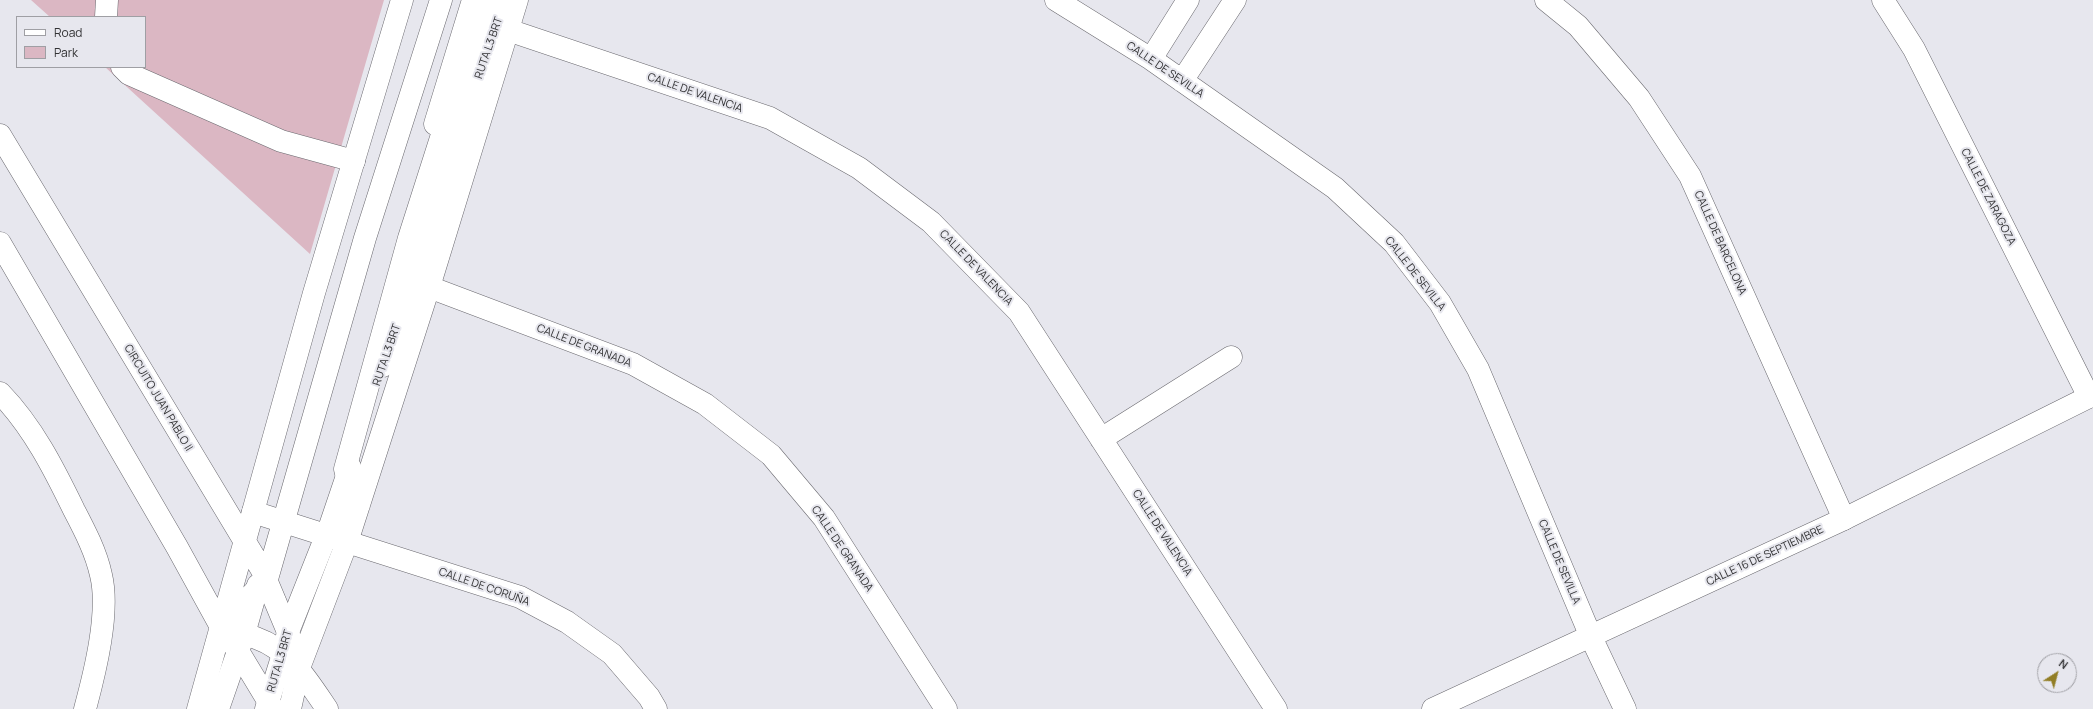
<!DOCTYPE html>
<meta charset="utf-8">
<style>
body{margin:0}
#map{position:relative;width:2093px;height:709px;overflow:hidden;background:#e7e7ee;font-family:Manrope,sans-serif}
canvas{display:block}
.legend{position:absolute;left:16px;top:16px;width:130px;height:52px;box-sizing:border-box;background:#e7e7ee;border:1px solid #9f9fa4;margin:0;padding:5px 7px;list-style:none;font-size:12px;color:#333335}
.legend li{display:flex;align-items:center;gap:8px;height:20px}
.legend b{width:20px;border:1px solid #9f9fa4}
.north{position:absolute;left:2037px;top:653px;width:40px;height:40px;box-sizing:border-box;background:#e7e7ee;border:1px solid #9f9fa4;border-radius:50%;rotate:36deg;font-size:11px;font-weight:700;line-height:16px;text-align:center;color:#333335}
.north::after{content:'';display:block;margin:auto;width:14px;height:18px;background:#927e25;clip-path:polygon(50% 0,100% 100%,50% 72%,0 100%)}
</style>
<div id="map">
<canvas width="2093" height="709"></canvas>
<ul class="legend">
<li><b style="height:5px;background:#fff"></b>Road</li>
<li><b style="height:11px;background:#dbb7c3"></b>Park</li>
</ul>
<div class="north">N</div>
</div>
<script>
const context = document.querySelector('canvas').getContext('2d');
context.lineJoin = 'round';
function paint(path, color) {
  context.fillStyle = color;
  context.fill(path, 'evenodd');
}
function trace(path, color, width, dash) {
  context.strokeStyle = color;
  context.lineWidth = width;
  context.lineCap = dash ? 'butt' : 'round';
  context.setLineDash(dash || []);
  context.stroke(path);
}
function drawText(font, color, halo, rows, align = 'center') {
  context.font = font + ' Manrope,sans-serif';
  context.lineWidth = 4;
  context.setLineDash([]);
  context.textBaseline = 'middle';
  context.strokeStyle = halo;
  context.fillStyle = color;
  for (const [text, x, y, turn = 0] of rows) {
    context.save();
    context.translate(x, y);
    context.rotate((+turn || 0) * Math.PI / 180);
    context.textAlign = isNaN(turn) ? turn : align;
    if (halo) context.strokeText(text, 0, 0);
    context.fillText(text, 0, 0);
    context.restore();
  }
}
paint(new Path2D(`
 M31,0H384L310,254L105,67H145V17H50Z`), '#dbb7c3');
const minor = new Path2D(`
 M1056,0L1151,59L1335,188L1394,243L1440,303L1478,369L1591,637L1625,709
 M1546,0L1578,26L1639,98L1690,176L1844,519
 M1883,0L1914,49L2089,397
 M106,17L107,0
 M508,30L770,118L859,168L931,222L1019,312L1276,709
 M1151,59L1188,0
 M122,67L129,74L281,141L354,161
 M1182,81L1235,0
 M435,124L473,0
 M429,287L633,364L705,404L771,455L824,518L946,709
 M383,366L505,0
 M0,393C33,427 54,469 74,510C85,531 96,552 101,575C110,612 95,672 85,709
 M1101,439L1231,357
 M253,512L520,597L567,622L612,654L649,697L656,709
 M218,709L244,634L258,585
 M266,709L283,654L288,632L330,526L350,467`);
const major = new Path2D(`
 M0,135L262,570L288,632L299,668
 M0,243L177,547L221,627L238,651L273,709
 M359,505L350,490L345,469L409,238L485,0
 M223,624L267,579L365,238L441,0
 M221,627C232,631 245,634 256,638C290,650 308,681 327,709
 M198,709L314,293L402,0
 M290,709L299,668L347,542L429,287L517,0
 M1433,709L1844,519L2093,395`);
trace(minor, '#6a696f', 23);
trace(major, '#6a696f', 23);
trace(minor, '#fff', 22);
trace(major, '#fff', 22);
drawText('11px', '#333335', '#e7e7ee', [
 ["RUTA L3 BRT",489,48,-71],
 ["CALLE DE SEVILLA",1165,70,34],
 ["CALLE DE VALENCIA",695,93,19],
 ["CALLE DE ZARAGOZA",1988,197,63],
 ["CALLE DE BARCELONA",1720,243,66],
 ["CALLE DE VALENCIA",976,268,46],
 ["CALLE DE SEVILLA",1415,274,52],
 ["CALLE DE GRANADA",584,346,21],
 ["RUTA L3 BRT",387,355,-71],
 ["CIRCUITO JUAN PABLO II",158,398,59],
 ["CALLE DE VALENCIA",1162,533,57],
 ["CALLE DE GRANADA",842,549,56],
 ["CALLE 16 DE SEPTIEMBRE",1765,556,-25],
 ["CALLE DE SEVILLA",1559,562,67],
 ["CALLE DE CORUÑA",484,587,19],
 ["RUTA L3 BRT",280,661,-74]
]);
</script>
